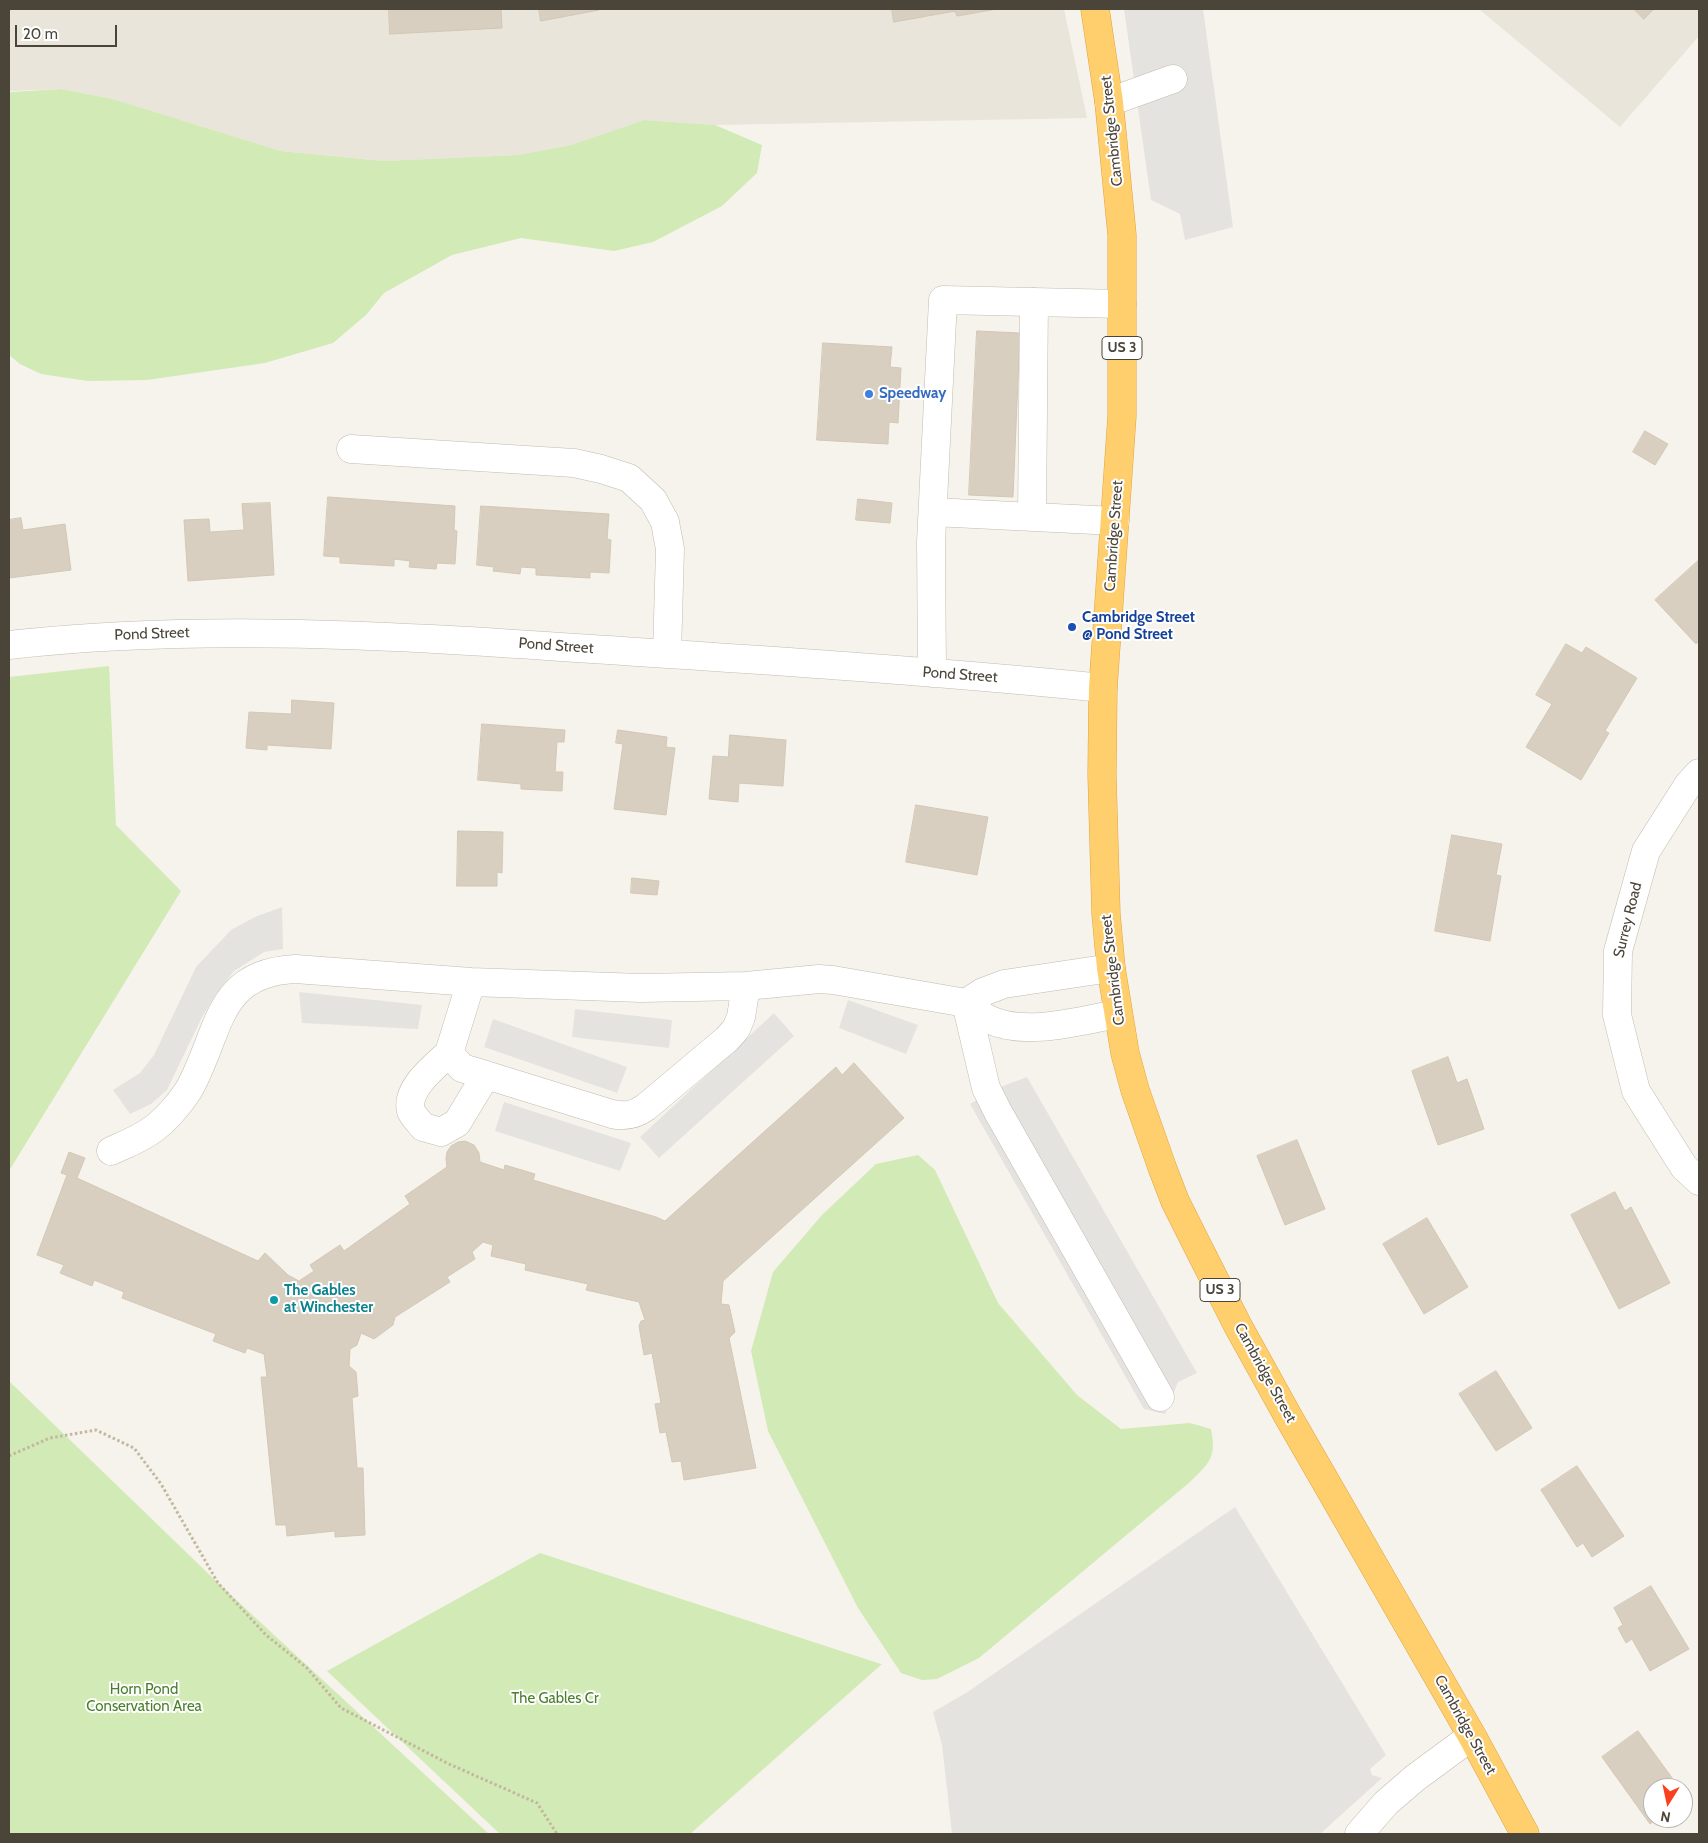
<!DOCTYPE html>
<style>
body{margin:0}
#map{position:relative;width:1708px;height:1843px;overflow:hidden;background:#f6f3ec;font-family:Cabin,sans-serif}
canvas{display:block}
.frame{position:absolute;inset:0;border:10px solid #4b4439;pointer-events:none}
.north{position:absolute;left:1643px;top:1778px;width:50px;height:50px;box-sizing:border-box;background:#fff;border:1px solid #b7b4b0;border-radius:50%;rotate:190deg;font-size:14px;font-weight:700;line-height:20px;text-align:center;color:#4b4439}
.north::after{content:'';display:block;margin:auto;width:18px;height:22px;background:#fc3f1d;clip-path:polygon(50% 0,100% 100%,50% 72%,0 100%)}
.scale{position:absolute;left:15px;top:25px;width:102px;height:22px;box-sizing:border-box;border:2px solid #4b4439;border-top:0;padding-left:6px;font-size:15px;line-height:18px;white-space:nowrap;color:#4b4439;-webkit-text-stroke:4px #fff;paint-order:stroke}
</style>
<div id="map">
<canvas width="1708" height="1843"></canvas>
<div class="frame"></div>
<div class="north">N</div>
<div class="scale">20 m</div>
</div>
<script>
const context = document.querySelector('canvas').getContext('2d');
context.lineJoin = 'round';
function paint(path, color) {
  context.fillStyle = color;
  context.fill(path, 'evenodd');
}
function trace(path, color, width, dash) {
  context.strokeStyle = color;
  context.lineWidth = width;
  context.lineCap = dash ? 'butt' : 'round';
  context.setLineDash(dash || []);
  context.stroke(path);
}
function drawText(font, color, halo, rows, align = 'center') {
  context.font = font + ' Cabin,sans-serif';
  context.lineWidth = 4;
  context.setLineDash([]);
  context.textBaseline = 'middle';
  context.strokeStyle = halo;
  context.fillStyle = color;
  for (const [text, x, y, turn = 0] of rows) {
    context.save();
    context.translate(x, y);
    context.rotate((+turn || 0) * Math.PI / 180);
    context.textAlign = isNaN(turn) ? turn : align;
    if (halo) context.strokeText(text, 0, 0);
    context.fillText(text, 0, 0);
    context.restore();
  }
}
paint(new Path2D(`
 M9,9H1064L1087,118L715,125L644,120L571,145L518,155L383,161L281,151L113,99L61,89L9,91Z
 M1479,9H1699V36L1620,127Z`), '#eae5da');
paint(new Path2D(`
 M61,89L113,99L281,151L383,161L518,155L571,145L644,120L715,125L762,145L757,173L722,206L653,242L614,251L521,238L452,255L384,293L366,315L333,343L265,363L147,380L88,381L41,374L20,364L9,355V93L12,92Z
 M109,666L116,825L181,891L9,1171V677Z
 M918,1155L935,1170L998,1303L1077,1395L1121,1429L1190,1423L1211,1429C1217,1458 1209,1463 1190,1482L979,1658L937,1679L922,1680L901,1673L858,1608L768,1431L751,1351L773,1272L822,1215L876,1164Z
 M9,1381L218,1583L489,1834H9Z
 M540,1553L881,1664H882L690,1834H500L327,1671Z`), '#d2eab5');
paint(new Path2D(`
 M1124,9H1203L1233,227L1185,240L1180,214L1151,200Z
 M282,907L283,949L264,952L234,971L217,993L202,1017L167,1090L151,1104L130,1114L113,1090L140,1073L154,1055L196,967L231,930L255,917Z
 M299,992L422,1005L418,1029L302,1023Z
 M848,1000L918,1025L906,1054L839,1028Z
 M575,1009L672,1020L669,1048L572,1037Z
 M774,1013L794,1036L659,1158L640,1137Z
 M493,1019L627,1067L617,1093L484,1047Z
 M1027,1077L1197,1373L1178,1382L1165,1414L1144,1409L970,1104L1003,1086Z
 M504,1102L631,1143L620,1171L495,1131Z
 M1235,1507L1386,1755L1370,1769L1372,1775L1382,1778L1320,1834H952L942,1745L933,1712L966,1693Z`), '#e5e3e0');
const building = new Path2D(`
 M389,9H501L502,28L390,34Z
 M539,9H599V10L541,21Z
 M892,9H997L957,16L955,11L894,22Z
 M1634,9H1654L1644,19Z
 M977,331L1020,333L1013,497L969,495Z
 M823,343L892,347L890,367L901,368L898,423L889,422L888,444L817,440Z
 M1645,431L1668,444L1655,465L1633,452Z
 M328,497L455,506L454,530L457,531L455,564L437,563L436,569L409,567L410,561L394,559V566L340,563V557L324,556Z
 M858,499L892,503L890,523L856,520Z
 M270,503L274,575L188,581L184,520L209,519L210,532L244,530L242,504Z
 M481,506L609,514L607,539L611,540L609,573L590,572V578L536,575V568L521,567L520,574L493,571L494,567L477,565Z
 M21,518L23,530L65,524L71,570L9,578V520Z
 M1699,560V641L1696,644L1655,600Z
 M1566,644L1582,653L1586,647L1637,678L1605,731L1609,733L1581,780L1526,747L1552,704L1536,695Z
 M292,700L334,703L331,749L267,745V750L246,748L249,712L291,714Z
 M482,724L565,730L564,742H557L555,772H563L562,791L521,789V784L478,780Z
 M618,730L667,737L666,747L675,748L666,815L614,809L623,744L616,743Z
 M730,735L786,740L783,786L739,783L738,802L709,799L713,756L728,757Z
 M916,805L988,817L977,875L906,862Z
 M458,831L503,832L502,873L497,872V886H457Z
 M1452,835L1502,844L1496,875L1501,876L1490,941L1435,931Z
 M632,878L659,881L657,895L631,893Z
 M1448,1057L1457,1083L1467,1079L1484,1129L1438,1145L1412,1071Z
 M854,1063L904,1118L723,1281L721,1304L729,1305L735,1332L729,1338L756,1468L684,1480L681,1461L672,1462L666,1432L660,1433L655,1404L661,1403L652,1353L644,1355L639,1326L641,1321L645,1320L639,1302L586,1290L588,1284L525,1270L526,1264L491,1256L493,1245L483,1242L472,1252L475,1259L447,1277L450,1282L395,1317L393,1325L374,1339L361,1333L357,1345L350,1349L349,1366L356,1372L358,1396L352,1398L357,1468H363L365,1535L335,1537V1531L287,1536L286,1525H276L261,1377H267L264,1354L247,1348L245,1353L213,1341L216,1334L122,1298L124,1292L94,1280L92,1286L60,1273L64,1265L37,1255L67,1175L61,1173L69,1152L85,1158L77,1178L258,1261L265,1253L288,1275L299,1281L314,1271L310,1265L340,1245L344,1251L410,1204L405,1196L447,1167L446,1159L447,1152L451,1146L458,1142L465,1141L474,1145L479,1153L480,1162L504,1170L505,1165L535,1174L533,1180L656,1217L665,1221L836,1067L842,1075Z
 M1297,1140L1325,1209L1285,1225L1257,1156Z
 M1615,1192L1625,1211L1631,1207L1670,1283L1619,1309L1571,1215Z
 M1427,1218L1468,1287L1424,1314L1383,1244Z
 M1496,1371L1532,1428L1496,1451L1459,1394Z
 M1577,1466L1624,1536L1592,1557L1583,1543L1577,1547L1541,1490Z
 M1651,1586L1689,1649L1650,1671L1632,1639L1626,1643L1618,1628L1623,1625L1614,1608Z
 M1638,1731L1675,1782L1671,1785L1673,1788H1653V1818H1658L1650,1824L1602,1757Z`);
paint(building, '#d8cfc1');
trace(building, '#d3c7b4', 1);
const minor = new Path2D(`
 M1109,102L1173,79
 M351,449L574,463L601,469L629,478L653,500L665,522L670,549L667,654
 M933,512L1115,521
 M1032,517L1034,302
 M9,645C203,623 398,636 592,649C763,660 933,671 1103,688
 M932,673L931,542L943,300L1122,304
 M1699,773L1688,785L1646,851L1618,951L1617,1015L1636,1091L1684,1167L1699,1181
 M1111,968L1004,984L983,992L966,1003C973,1008 980,1015 988,1019C1024,1037 1079,1021 1117,1014
 M449,1053C435,1066 405,1089 411,1111C413,1116 420,1123 423,1127L441,1132L457,1123L486,1075L462,1068L449,1053L471,982
 M486,1075L612,1114C625,1117 635,1115 646,1107L727,1039L736,1029L741,1017L746,986
 M111,1151C124,1145 137,1140 149,1132C163,1123 179,1105 188,1091C221,1034 214,973 295,969L471,982L641,988L746,986L819,979L833,980L966,1003L986,1088L998,1112L1160,1397
 M1359,1834L1386,1803L1415,1778L1472,1736`);
const highway = new Path2D(`
 M1095,9L1109,102L1122,235V416L1103,688L1102,775L1106,914L1111,968L1125,1053L1135,1090L1162,1167L1175,1201L1192,1235L1238,1326L1289,1418L1472,1736L1525,1834`);
trace(minor, '#c2bbae', 29);
trace(highway, '#e0a43c', 29);
trace(new Path2D(`
 M9,1456L50,1438L96,1430L134,1448L161,1484L218,1583L266,1635L307,1668L341,1708L449,1764L537,1803L557,1834`), '#c4b79f', 3, [2.5, 2.5]);
trace(minor, '#fff', 28);
trace(highway, '#ffcf6e', 28);
for (const [x, y, r, color] of [
 [869,394,5,"#3f7fe0"],
 [1072,627,5,"#1a4fb4"],
 [274,1300,5,"#0f9aa8"]
]) {
  const dot = new Path2D();
  dot.arc(x, y, r, 0, 2 * Math.PI);
  context.fillStyle = color;
  context.fill(dot);
  trace(dot, '#fff', 2);
}
for (const [x, y, w] of [
 [1122,348,40],
 [1220,1290,40]
]) {
  const box = new Path2D();
  box.roundRect(x - w / 2, y - 11.5, w, 23, 4);
  context.fillStyle = '#fff';
  context.fill(box);
  trace(box, '#4b4439', 1);
}
drawText('bold 14px', '#4b4439', null, [
 ["US 3",1122,348],
 ["US 3",1220,1290]
]);
drawText('15px', '#4b4439', '#fff', [
 ["Cambridge Street",1112,131,-96],
 ["Cambridge Street",1114,536,-86],
 ["Pond Street",152,634,-2],
 ["Pond Street",556,646,4],
 ["Pond Street",960,675,4],
 ["Surrey Road",1628,920,-76],
 ["Cambridge Street",1113,970,-97],
 ["Cambridge Street",1265,1373,61],
 ["Cambridge Street",1465,1725,61]
]);
drawText('bold 15px', '#366cbe', '#fff', [
 ["Speedway",879,394]
], 'left');
drawText('bold 15px', '#164399', '#fff', [
 ["Cambridge Street",1082,618],
 ["@ Pond Street",1082,635]
], 'left');
drawText('bold 15px', '#0d838f', '#fff', [
 ["The Gables",284,1291],
 ["at Winchester",284,1308]
], 'left');
drawText('15px', '#4a7f2a', '#fff', [
 ["Horn Pond",144,1690],
 ["Conservation Area",144,1707],
 ["The Gables Cr",555,1699]
]);
</script>
